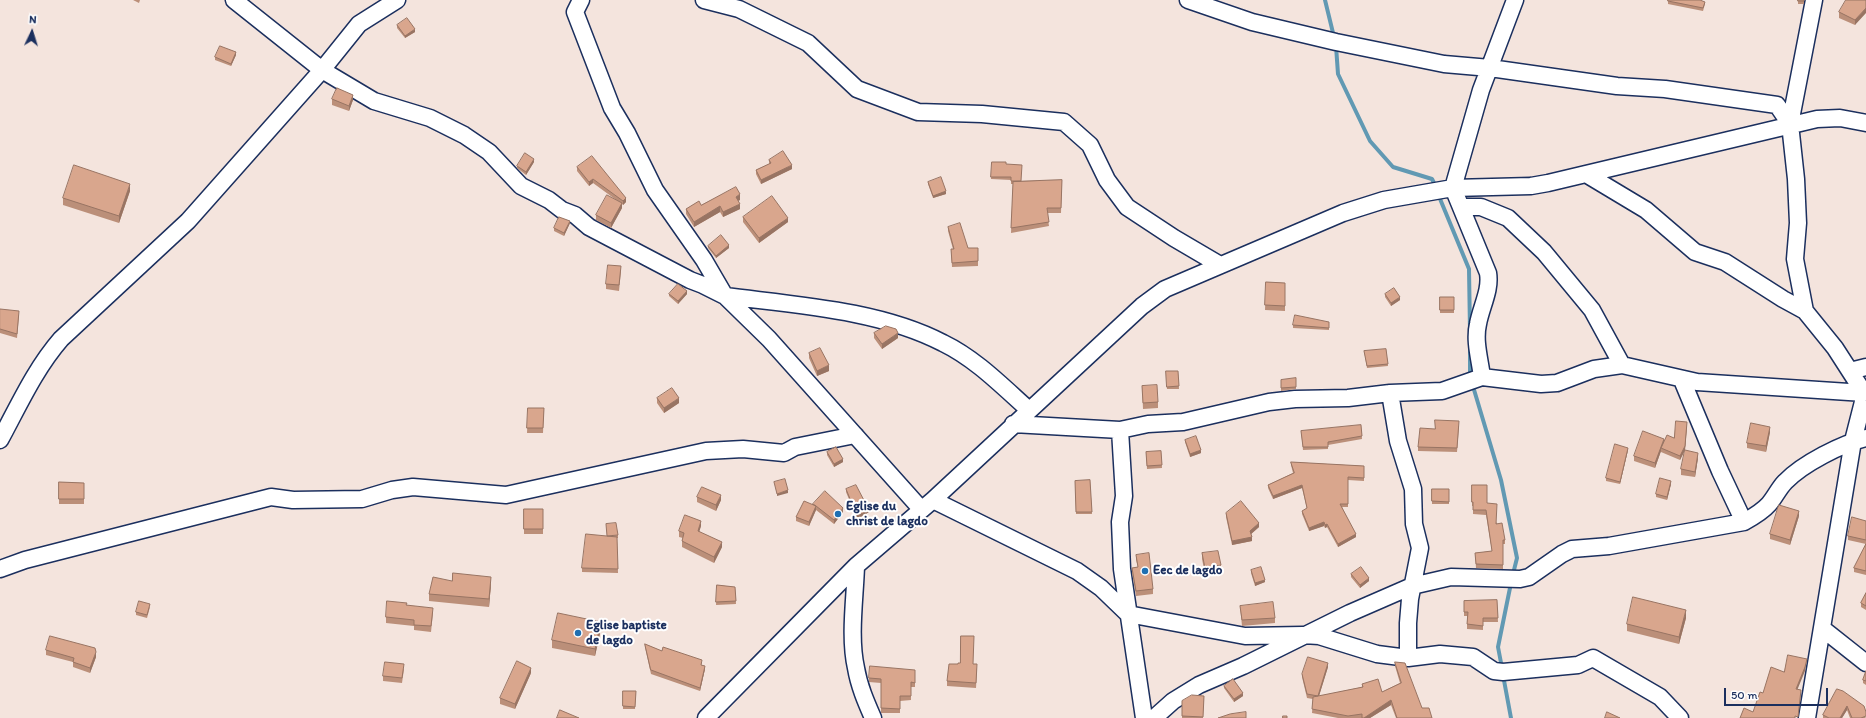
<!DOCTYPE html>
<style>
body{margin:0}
#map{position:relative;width:1866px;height:718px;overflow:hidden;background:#f4e4dd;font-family:Itim,sans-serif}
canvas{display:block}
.north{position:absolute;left:12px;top:12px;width:40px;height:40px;-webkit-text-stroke:3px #fff;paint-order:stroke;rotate:4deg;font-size:11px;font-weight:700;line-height:16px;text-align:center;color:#1b2f5e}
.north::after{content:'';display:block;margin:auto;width:14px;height:18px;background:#1b2f5e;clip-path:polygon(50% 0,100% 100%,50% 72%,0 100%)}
.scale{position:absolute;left:1724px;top:688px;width:104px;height:18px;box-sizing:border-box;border:2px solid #1b2f5e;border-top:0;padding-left:5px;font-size:12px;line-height:14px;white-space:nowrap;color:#1b2f5e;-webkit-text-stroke:3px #fff;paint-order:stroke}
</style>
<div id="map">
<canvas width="1866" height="718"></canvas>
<div class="north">N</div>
<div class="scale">50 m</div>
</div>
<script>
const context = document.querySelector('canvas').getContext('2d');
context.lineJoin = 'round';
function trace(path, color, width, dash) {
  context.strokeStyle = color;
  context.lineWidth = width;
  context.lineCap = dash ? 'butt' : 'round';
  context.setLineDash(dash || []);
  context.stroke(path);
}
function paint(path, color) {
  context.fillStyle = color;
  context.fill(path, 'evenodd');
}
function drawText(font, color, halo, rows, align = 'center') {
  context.font = font + ' Itim,sans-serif';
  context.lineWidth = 4;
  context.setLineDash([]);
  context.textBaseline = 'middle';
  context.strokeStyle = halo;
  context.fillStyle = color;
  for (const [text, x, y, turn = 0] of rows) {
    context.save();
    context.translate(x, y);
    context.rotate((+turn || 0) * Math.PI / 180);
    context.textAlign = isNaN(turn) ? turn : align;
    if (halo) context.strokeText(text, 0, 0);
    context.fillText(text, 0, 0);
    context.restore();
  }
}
trace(new Path2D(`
 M1325,0L1334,37
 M1336,46L1338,74L1370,141L1393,167L1432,179L1436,187
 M1438,194L1469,269L1470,331
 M1470,348V377
 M1472,383L1501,480L1517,558L1513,574
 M1502,668L1498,647L1511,583
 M1503,675L1511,718`), '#6199b3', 4);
const street = new Path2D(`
 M234,0L322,70L374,101L430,118L464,135L489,152L521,186L549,200L562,210L575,215L589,227L690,280L703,285L725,296L769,339L921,509
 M581,0L575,12L612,108L627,133L655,190L704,260L725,296
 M704,0L739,9L808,43L857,89L918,112L982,114L1064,122L1090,145L1107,180L1127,207L1174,238L1220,265
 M1188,0L1252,22L1336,42L1444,64L1490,68L1617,86L1665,89L1777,105L1790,124
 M1461,207H1481L1508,218L1544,252L1592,310L1622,365
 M725,296C795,305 880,310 943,343C976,359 1002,386 1029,410
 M1805,311L1795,259L1798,223L1796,179L1790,124L1814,0
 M1850,371L1866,367
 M1482,377C1480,360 1474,341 1478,324C1481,307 1491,290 1488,273L1453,188L1481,90L1515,0
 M1682,380L1720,471L1744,522
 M1390,393L1398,441L1413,489L1414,524L1420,548L1410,599L1408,623V658
 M1013,424L1120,430L1148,424L1183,422L1269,402L1295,399L1348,398L1390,393L1442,391L1482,377L1541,384L1557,383L1594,369L1622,365L1697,382L1864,393L1835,348L1805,311L1783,299L1725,262L1695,252L1646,210L1586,174
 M1120,430L1124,496L1120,522L1122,569L1144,718
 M0,440C19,405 35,369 61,339L188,221L322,70L359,24L397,0
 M933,500L1077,571L1101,588L1128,614L1245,636L1303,635L1319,636L1377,654L1408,658L1440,654L1473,657L1494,671L1503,672L1578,665L1593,658L1660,697L1680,718
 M856,566C855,598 849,637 856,668C859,686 866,702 873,718
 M0,569L25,560L271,497L293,500L362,499L392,490L413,487L506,495L706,451L743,449L784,453L795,447L855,435
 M1823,629L1866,663
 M706,718L856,566L933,500L1142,306L1165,289L1343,213L1384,200L1453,188L1531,186L1548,183L1817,119L1840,118L1866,123
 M1154,718L1173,701L1199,685L1243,666L1350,613L1412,586L1451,577L1520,579L1529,577L1562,554L1572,549L1609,546L1744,522C1753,517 1762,512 1769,504C1775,497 1779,488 1785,482C1802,464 1843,443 1866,438
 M1807,718L1853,441L1866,390`);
trace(street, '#1b2f5e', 19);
trace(street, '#fff', 16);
paint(new Path2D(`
 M133,0H140L139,3Z
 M1798,0H1804V4H1798Z
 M1866,0L1855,25L1839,18V12Z
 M1668,1L1705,4L1703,11L1668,4Z
 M397,25L415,32L405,38L397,28Z
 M236,55L231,66L215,60V57Z
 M332,99L353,100L349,111L332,105Z
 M769,160L792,169L761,184L756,174V170L769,164Z
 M534,162L526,175L517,168V166Z
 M992,162L1006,164L1021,181L1062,180L1061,213H1047L1049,226L1011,233L1013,184H1011V180L991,179Z
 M577,167L626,202L623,205L622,204V208L611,228L596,220V215L619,202L593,183L589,186L577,171Z
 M928,182L946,194L933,198L928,184Z
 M130,191L119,223L63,205V198Z
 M740,200L738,201L740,209L723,217L720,212L694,227L686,214V209L701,205Z
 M743,217L788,222L759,243L743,222Z
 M570,223L564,236L554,231V228Z
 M948,227L968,248H978V266L952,267L951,249H953L948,231Z
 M708,246L729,248L716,258L708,248Z
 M621,271L619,291L606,289V284Z
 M1266,282L1285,283V311L1265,310Z
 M669,294H687L678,304L669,296Z
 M1385,294L1400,300L1391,306L1385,297Z
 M1440,297H1454V313H1440Z
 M0,309L19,315L17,338L0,333Z
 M1293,325H1329V330L1293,328Z
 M874,333L898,338L882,349L874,338Z
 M1386,349L1388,366L1367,368L1364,351Z
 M809,353L829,371L817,376L809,358Z
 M1166,371H1178L1179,389H1167Z
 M1296,378V389L1281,391V380Z
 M1142,386L1158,402V408L1143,409Z
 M657,398L679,403L664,413L657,403Z
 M528,408H544L543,433H527Z
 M1361,425L1362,439L1328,445V449L1303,450L1301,431Z
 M1459,426L1457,452L1418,451V447L1435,429Z
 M1687,427L1685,450L1680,460L1661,452V451L1655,468L1634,461V456L1664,442L1674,438Z
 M1770,432L1766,452L1747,448V443Z
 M1185,440L1201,453L1190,457L1185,442Z
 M1628,450L1620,484L1606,481V478Z
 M1161,451L1162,468L1147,469L1146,452Z
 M827,452L843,462L834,467L827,455Z
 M1698,458L1695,477L1681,475V469Z
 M1291,462L1364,466V481L1348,480V507H1342L1356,537L1338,547L1327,527L1325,528L1324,526L1309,531L1302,514V511L1307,509L1302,488L1273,499L1268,488V485L1293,473L1291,465Z
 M1090,480L1092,514H1076L1075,481Z
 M59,482L84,483V504H59Z
 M1671,484L1667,500L1656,497V494Z
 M1472,485L1487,503L1505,540V544H1503V569L1476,568L1475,553L1492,551L1486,515L1473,514V506H1472Z
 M846,489L869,512L857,519L846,492Z
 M1432,489H1449V504H1432Z
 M697,497L721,500L716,511L697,502Z
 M813,504L843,512L834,524L816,510L809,526L796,521V517L813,505Z
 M524,509H543V534H524Z
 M1226,513L1259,527L1251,534L1252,541L1232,545L1226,517Z
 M1799,516L1790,545L1770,539V534Z
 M1866,521V575L1854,572V568L1866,544L1848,540V536Z
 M701,526L699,531L722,547L714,563L682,547V541L683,538L679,537V531Z
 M618,535V538H617L618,573L582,572V568L607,536Z
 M1202,553L1221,565V571L1205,574L1202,559Z
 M1136,555L1153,589V594L1136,596L1132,572V568L1138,567L1136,560Z
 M1251,570L1265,582L1255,586L1251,573Z
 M1351,574L1369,581L1360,588L1351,577Z
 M491,584L489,607L429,601V594Z
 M717,585L735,587L736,604L716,605Z
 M1866,593V610L1861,607V603Z
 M1497,600L1498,622H1483V630L1467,629V616H1464V601Z
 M407,605L433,613L431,632L414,630V626L386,623V617Z
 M1240,606L1275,618V623L1242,626Z
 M150,607L147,618L136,615V612Z
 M1686,618L1679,644L1627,631V624Z
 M601,629L595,656L552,648V640Z
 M645,644L662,651L702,663L701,665L705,669L700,691L651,674L645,647Z
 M46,650L96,657L90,673L73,667V662L46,655Z
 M1395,662L1422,708L1432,718H1396L1391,705L1370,718H1338L1312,713L1313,699L1307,698L1302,677V674L1328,667L1319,696L1362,687V684L1382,692L1400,683L1395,666Z
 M958,664H973L977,669L976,688L947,686V681Z
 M404,669L402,683L383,681V676Z
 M915,670V687H911V700L900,701V713H881V683L869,682V678Z
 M1866,671V685L1863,683V680Z
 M531,673L515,709L500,704V698Z
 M1224,686L1243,696L1234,702L1224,688Z
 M1837,689L1866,718H1850L1847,710L1842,718H1823V715Z
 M623,691H636L635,709H623Z
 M1204,696L1203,718H1182V701Z`), '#bb8f79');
paint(new Path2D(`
 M1866,8V13L1855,25V20Z
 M415,29V32L405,38V36Z
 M236,52V55L231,66V64Z
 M353,95V100L349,111V106Z
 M534,159V162L526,175V172Z
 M792,165V169L761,184V180Z
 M593,179V183L589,186V182Z
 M130,184V191L119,223V216Z
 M946,191V194L933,198V196Z
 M740,194V200L736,202V197Z
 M626,198V202L623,205V201Z
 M622,203V208L611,228V223Z
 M740,204V209L723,217V212Z
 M720,206V212L694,227V222Z
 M788,218V222L759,243V238Z
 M570,221V223L564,236V233Z
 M729,245V248L716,258V256Z
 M687,291V294L678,304V301Z
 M1400,297V300L1391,306V303Z
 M898,333V338L882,349V344Z
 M829,365V371L817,376V371Z
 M679,398V403L664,413V408Z
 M1687,422L1685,450L1680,460V456Z
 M1770,427V432L1766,452V446Z
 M1664,439V444L1661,448V451L1655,468V463Z
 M1628,448V450L1620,484V482Z
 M1201,450V453L1190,457V454Z
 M1698,453V458L1695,477V472Z
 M843,459V462L834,467V464Z
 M1671,481V484L1667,500V497Z
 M1302,485V488L1273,499V496Z
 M788,490V493L777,496V494Z
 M721,495V500L716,511V505Z
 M816,506V510L809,526V522Z
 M843,508V512L834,524V520Z
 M869,510V512L857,519V516Z
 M1799,511V516L1790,545V540Z
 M701,521V526L698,536V531Z
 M1324,522V526L1309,531V528Z
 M1259,523V527L1250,535V531Z
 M1327,524V527L1325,528V525Z
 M1356,534V537L1338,547V544Z
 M1252,537V541L1232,545V541Z
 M722,542V547L714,563V557Z
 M491,577V584L489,607V599Z
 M1369,578V581L1360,588V585Z
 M1265,580V582L1255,586V583Z
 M1686,610V618L1679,644V637Z
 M601,622V629L595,656V649Z
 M96,652V657L90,673V668Z
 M1807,659L1805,671L1796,693V689Z
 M1328,663V667L1318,699V696Z
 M705,666V669L700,691V688Z
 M531,668V673L515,709V704Z
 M1801,690V694L1798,718V717Z
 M1243,693V696L1234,702V699Z
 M1391,700V705L1370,718H1364Z
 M1847,706V710L1842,718H1840Z`), '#987463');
const building = new Path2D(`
 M1668,0H1700L1705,2L1703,8L1668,1Z
 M1798,0H1804V1H1798Z
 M1846,0H1866V8L1855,20L1839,12Z
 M407,18L415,29L405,36L397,25Z
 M220,46L236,52L231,64L215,57Z
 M337,88L353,95L349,106L332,99Z
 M783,151L792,165L761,180L756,170L771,163L769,160Z
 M525,153L534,159L526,172L517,166Z
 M592,156L626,198L623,201L593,179L589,182L577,167Z
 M992,162H1006V164L1022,165L1021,181H1011V177H991Z
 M74,165L130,184L119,216L63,198Z
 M941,177L946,191L933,196L928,182Z
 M1062,180L1061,208H1047L1049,222L1011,228L1013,182Z
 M736,187L740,194L736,197L740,204L723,212L720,206L694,222L686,209L699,201L701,205Z
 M607,195L622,203L611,223L596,215Z
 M772,196L788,218L759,238L743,217Z
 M559,217L570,221L564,233L554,228Z
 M960,223L968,248H978V261L952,263L951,249H954L948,227Z
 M721,235L729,245L716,256L708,246Z
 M608,265L621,266L619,285L606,284Z
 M1266,282L1285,283V306L1265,305Z
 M678,284L687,291L678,301L669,294Z
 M1394,288L1400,297L1391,303L1385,294Z
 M1440,297H1454V310H1440Z
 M0,309L19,311L17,334L0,329Z
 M1295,315L1329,322V328L1293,325Z
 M886,326L896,329L898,333L882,344L874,333Z
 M820,348L829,365L817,371L809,353Z
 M1386,349L1388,364L1367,366L1364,351Z
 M1166,371H1178L1179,386L1167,387Z
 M1296,378V387L1281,388V380Z
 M1157,385L1158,402L1143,403L1142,386Z
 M672,388L679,398L664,408L657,398Z
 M528,408H544L543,428H527Z
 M1435,420L1459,421L1457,448L1418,447L1420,428L1435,429Z
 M1676,421L1687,422L1685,446L1680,456L1661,448L1667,435L1674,438Z
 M1751,423L1770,427L1766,446L1747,443Z
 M1361,425L1362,436L1328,442V447H1303L1301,431Z
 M1643,431L1664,439L1655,463L1634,456Z
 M1196,436L1201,450L1190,454L1185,440Z
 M1615,444L1628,448L1620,482L1606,478Z
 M836,447L843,459L834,464L827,452Z
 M1685,450L1698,453L1695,472L1681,469Z
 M1161,451L1162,465L1147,466L1146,452Z
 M1291,462L1364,466V478L1348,477V504H1340L1356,534L1338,544L1327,524L1325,525L1324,522L1309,528L1302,511L1307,508L1302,485L1273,496L1268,485L1294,473Z
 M1660,478L1671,481L1667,497L1656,494Z
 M785,479L788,490L777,494L774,482Z
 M1090,480L1092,512H1076L1075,481Z
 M59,482L84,483V499H59Z
 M856,485L869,510L857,516L846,489Z
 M1472,485H1487V503L1497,504L1496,524L1502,523L1505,540H1503V565L1476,564L1475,553L1492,551L1486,510H1473V502H1472Z
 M702,487L721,495L716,505L697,497Z
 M1432,489H1449V502L1432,501Z
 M825,491L843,508L834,520L816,506L809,522L796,517L804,501L816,506L813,504Z
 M1241,501L1259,523L1250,531L1252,537L1232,541L1226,513Z
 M1779,505L1799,511L1790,540L1770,534Z
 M524,509H543V529H524Z
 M685,515L701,521L698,531L722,542L714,557L682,541L684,533L679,531Z
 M1852,517L1866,521V540L1848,536Z
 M616,523L618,535L607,536L606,524Z
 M586,534L617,537L618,569L582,568Z
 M1866,544V571L1854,568Z
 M1218,551L1221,565L1205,568L1202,553Z
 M1149,553L1153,589L1136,591L1132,568L1138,567L1136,555Z
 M1261,567L1265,580L1255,583L1251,570Z
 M1361,567L1369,578L1360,585L1351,574Z
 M453,573L491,577L489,599L429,594L433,577L452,581Z
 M717,585L735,587L736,601L716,602Z
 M1866,593V606L1861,603Z
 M1633,597L1686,610L1679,637L1627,624Z
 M1497,600L1498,618H1483V626L1467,624L1468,612H1464V601Z
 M139,601L150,604L147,615L136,612Z
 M387,601L407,603L406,605L433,608L431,626L414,625V620L386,617Z
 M1273,602L1275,618L1242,620L1240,606Z
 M558,613L601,622L595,649L552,640Z
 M50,636L95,648L96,652L90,668L73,662L74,658L46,650Z
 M961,636H974L973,664H977L976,683L947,681L949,664H958V663H960Z
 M645,644L662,651L663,647L702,660L701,665L705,666L700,688L651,670Z
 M1788,655L1807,659L1805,667L1796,689L1801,690L1798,717L1795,716V718H1740L1744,708L1753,712L1760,692L1763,693L1771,667L1784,672Z
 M1308,657L1328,663L1318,696L1307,694L1302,674Z
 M517,661L531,668L515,704L500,698Z
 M385,662L404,664L402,678L383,676Z
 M1395,662L1405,663L1422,708H1429L1432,718H1397L1391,700L1364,718H1362V714L1348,716L1312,709L1313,697L1363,687L1362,684L1378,679L1382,692L1401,683Z
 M870,666L915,670V683L911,682V696H900V709L881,708V679L869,678Z
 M1866,671V681L1863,680Z
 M1233,679L1243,693L1234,699L1224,686Z
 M1837,689L1843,691L1864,706L1866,712V716L1861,718H1852L1847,706L1840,718H1829L1823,715Z
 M623,691H636L635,707L623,706Z
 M1192,695L1204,696L1203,717L1182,716V701Z
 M560,710L579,718H557Z
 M1246,712V718H1218L1230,714Z
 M1607,712L1620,718H1605Z
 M1283,716H1287V718H1283Z`);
paint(building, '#d9a68d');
trace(building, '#987463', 1);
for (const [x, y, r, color] of [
 [838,514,4,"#1f6fb2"],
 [1145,571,4,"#1f6fb2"],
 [578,633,4,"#1f6fb2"]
]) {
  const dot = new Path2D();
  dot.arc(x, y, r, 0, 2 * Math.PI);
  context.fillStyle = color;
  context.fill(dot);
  trace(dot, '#fff', 1.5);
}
drawText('bold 13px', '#1b2f5e', '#fff', [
 ["Eglise du",846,507],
 ["christ de lagdo",846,522],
 ["Eec de lagdo",1153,571],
 ["Eglise baptiste",586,626],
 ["de lagdo",586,641]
], 'left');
</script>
